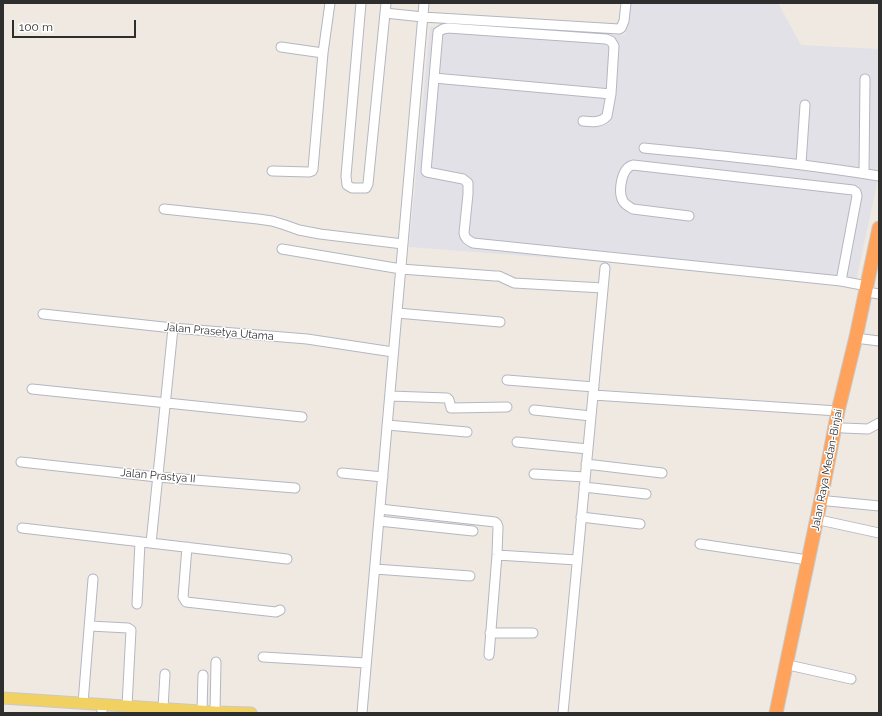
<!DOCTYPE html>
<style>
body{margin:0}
#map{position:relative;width:882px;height:716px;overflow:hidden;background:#efe9e1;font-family:Raleway,sans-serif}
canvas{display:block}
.frame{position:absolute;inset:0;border:4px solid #2e2e2e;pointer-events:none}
.scale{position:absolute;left:12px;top:20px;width:124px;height:18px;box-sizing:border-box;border:2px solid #2e2e2e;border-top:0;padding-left:5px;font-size:12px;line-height:14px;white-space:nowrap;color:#2e2e2e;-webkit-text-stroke:3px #fff;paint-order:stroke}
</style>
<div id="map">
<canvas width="882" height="716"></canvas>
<div class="frame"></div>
<div class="scale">100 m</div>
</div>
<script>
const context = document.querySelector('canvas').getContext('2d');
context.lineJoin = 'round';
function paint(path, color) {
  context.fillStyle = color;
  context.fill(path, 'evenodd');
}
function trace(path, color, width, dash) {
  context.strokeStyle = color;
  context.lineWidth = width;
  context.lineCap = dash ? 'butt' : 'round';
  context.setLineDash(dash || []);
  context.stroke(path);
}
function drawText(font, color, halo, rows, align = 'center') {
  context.font = font + ' Raleway,sans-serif';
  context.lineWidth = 3;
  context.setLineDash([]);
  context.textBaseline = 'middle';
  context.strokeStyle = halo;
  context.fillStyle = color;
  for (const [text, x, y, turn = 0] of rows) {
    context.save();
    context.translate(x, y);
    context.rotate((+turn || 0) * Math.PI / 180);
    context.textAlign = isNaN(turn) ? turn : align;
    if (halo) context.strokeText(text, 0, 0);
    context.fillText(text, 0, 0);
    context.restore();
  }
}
paint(new Path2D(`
 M630,3H778L801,45L879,49V175L856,281L409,247L430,27L625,35Z`), '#e3e1e8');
const minor = new Path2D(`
 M361,3L346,176L347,185L352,188H366L368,184L386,3
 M385,13L423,17L619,29L621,28L624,21L626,3
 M281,47L323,53
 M434,78L611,94
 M583,121C592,122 601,123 607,116L611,94L614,46L611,41L606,39L448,28L443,29L438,32L426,171L427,172L463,179L468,183V194L464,233C465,239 468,240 473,243L841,281L867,286
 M644,148C722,156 801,163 879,176
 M801,164L805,105
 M272,171L309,172L312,171L313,169L323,53L330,3
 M864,173L865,79
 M164,209L258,219L272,221L285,225L299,230L320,234L403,244
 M689,216L633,209C630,207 625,205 623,201C618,192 621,168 633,165L853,190L856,192L857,196L841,281
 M282,249L401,269L495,276H499L514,283L603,288
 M873,293L879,294
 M397,313L500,322
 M43,314L173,328L307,339L393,352
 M863,339L879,341
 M507,380L594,387
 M32,389L302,417
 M593,395L838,411
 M390,396L447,398L449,400L451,408L507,407
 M534,410L591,416
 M387,425L467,432
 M843,428L868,429L879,423
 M517,442L588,449
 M21,462L157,477L295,488
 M586,464L662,473
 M342,473L383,477
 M534,474L585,477
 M584,487L646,494
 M828,501L879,506
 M380,509L495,522L497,524L498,527L497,555L489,655
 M581,517L640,524
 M379,521L473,531
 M824,521L879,533
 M22,528L287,559
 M151,543L173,328
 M700,544L808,560
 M187,547L183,597L186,602L276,612L280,610
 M497,555L577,560
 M375,569L470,576
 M137,604L140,542
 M90,626L128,628L131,630L127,706
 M490,633H533
 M263,657L366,663
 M793,666L851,679
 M83,703L93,579
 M163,708L165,674
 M202,711L203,675
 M215,712L216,662
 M102,713V705
 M362,713L424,3
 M563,713L605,268`);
const major = new Path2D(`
 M3,698L215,712L251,713`);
const highway = new Path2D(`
 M776,713L821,499L838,411L856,337L879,228`);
trace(minor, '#b4b7c1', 11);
trace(major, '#c9c9c9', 13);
trace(highway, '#c9c9c9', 15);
trace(minor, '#fff', 9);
trace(major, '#f2d163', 11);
trace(highway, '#ffa35c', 13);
drawText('11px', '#2e2e2e', '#fff', [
 ["Jalan Prasetya Utama",219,332,5],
 ["Jalan Raya Medan-Binjai",827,470,-79],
 ["Jalan Prastya II",158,476,5]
]);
</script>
